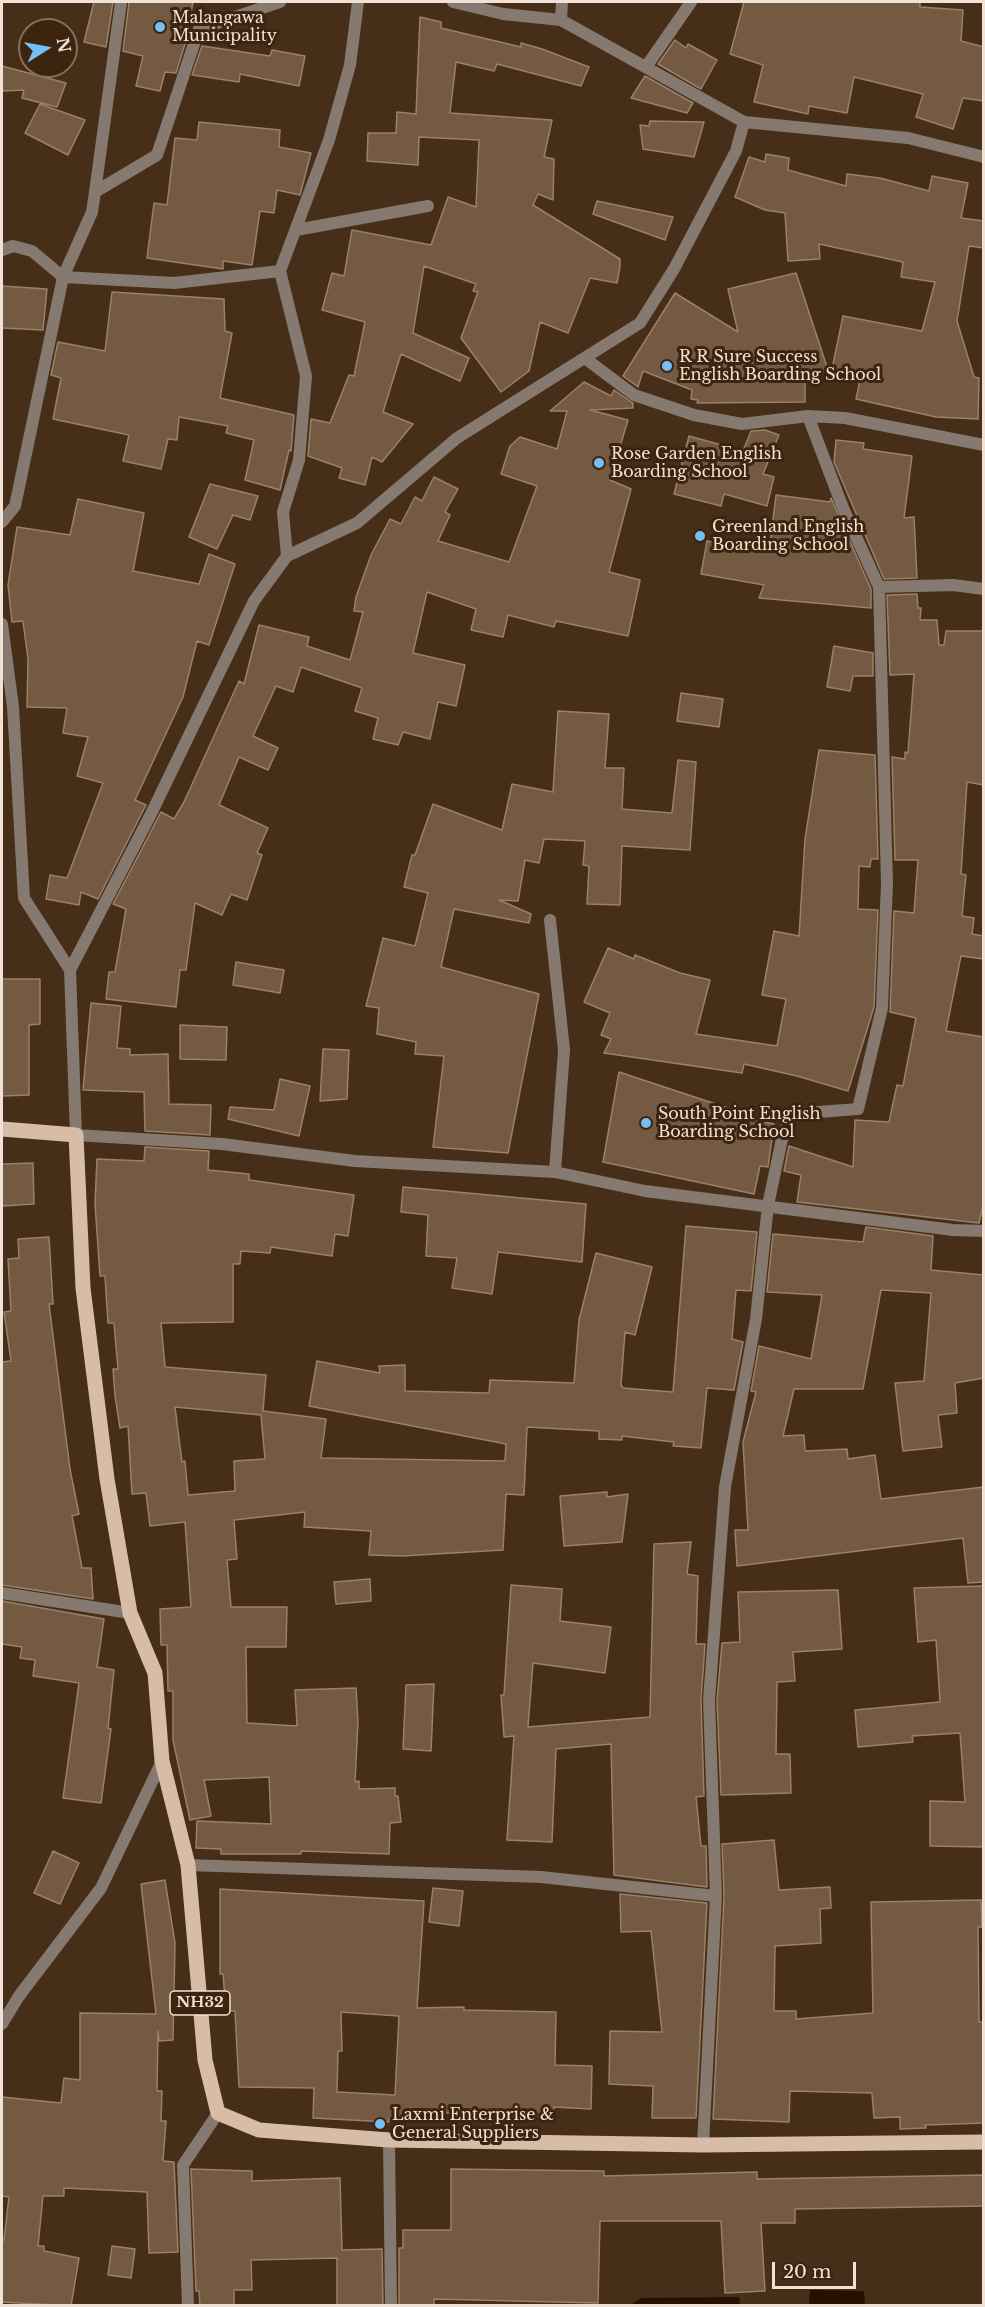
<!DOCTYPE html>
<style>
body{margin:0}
#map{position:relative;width:985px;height:2307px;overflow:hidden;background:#472e19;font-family:"Libre Baskerville",serif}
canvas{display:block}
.frame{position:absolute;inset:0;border:3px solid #f2e2d5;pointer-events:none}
.north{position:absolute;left:18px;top:18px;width:60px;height:60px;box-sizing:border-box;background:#3c240f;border:2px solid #85705e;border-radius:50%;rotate:79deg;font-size:16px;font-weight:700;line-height:24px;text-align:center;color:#f2e2d5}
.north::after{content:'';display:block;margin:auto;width:21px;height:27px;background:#74c0f6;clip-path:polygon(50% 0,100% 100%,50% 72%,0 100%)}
.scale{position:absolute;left:772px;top:2262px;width:84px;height:27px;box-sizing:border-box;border:3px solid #f2e2d5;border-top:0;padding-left:8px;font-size:18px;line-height:21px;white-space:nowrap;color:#f2e2d5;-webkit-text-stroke:4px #3c240f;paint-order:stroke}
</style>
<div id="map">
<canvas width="985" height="2307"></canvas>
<div class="frame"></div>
<div class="north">N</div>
<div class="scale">20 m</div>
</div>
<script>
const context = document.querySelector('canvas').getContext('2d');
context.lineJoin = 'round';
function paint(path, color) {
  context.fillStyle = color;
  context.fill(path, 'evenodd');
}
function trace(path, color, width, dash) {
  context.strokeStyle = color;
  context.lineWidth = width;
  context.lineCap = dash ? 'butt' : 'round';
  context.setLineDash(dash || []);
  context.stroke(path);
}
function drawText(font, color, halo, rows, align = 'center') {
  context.font = font + ' "Libre Baskerville",serif';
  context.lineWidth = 6;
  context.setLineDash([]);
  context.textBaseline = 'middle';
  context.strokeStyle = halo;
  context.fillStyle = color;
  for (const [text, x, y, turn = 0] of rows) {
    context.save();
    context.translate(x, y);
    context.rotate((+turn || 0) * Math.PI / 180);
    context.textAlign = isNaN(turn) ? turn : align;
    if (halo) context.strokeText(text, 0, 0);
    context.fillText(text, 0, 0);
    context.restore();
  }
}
paint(new Path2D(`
 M810,2290L864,2291L865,2305H809Z
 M739,2297L740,2305H630L642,2298Z`), '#281000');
const building = new Path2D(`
 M94,2H113L106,47L84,42Z
 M129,2H193L185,44L176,73L165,72L160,91L136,86L143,56L123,51Z
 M744,2H920V7L963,10L961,41L984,47V101L963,98L953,129L916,117L923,94L854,77L847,113L809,106L808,114L754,102L763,65L730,54Z
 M420,17L441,22V28L521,47V43L542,49L589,67L581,86L497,64L494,71L456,62L450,113L552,120L544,157L554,159L553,200L538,194L533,205L620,259V266L617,283L590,278L568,333L540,322L529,371L501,392L461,338L478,292L473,291L476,284L424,266L413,333L469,358L460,381L401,354L383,412L413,424L382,462L372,457L365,485L339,478L342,468L308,456L311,419L330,423L349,375L354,376L365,322L322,310L332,273L344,276L352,230L431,245L448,197L476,207L479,140L419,137L418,165L367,161L368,133H396L397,112L416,114Z
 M675,40L686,48L688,44L717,60L701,89L658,64Z
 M202,46L270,56L272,50L305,56L299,86L240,74L239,82L192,75Z
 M2,66L66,83L57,107L22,98L24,90L2,91Z
 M645,76L693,103L687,113L631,98Z
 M40,104L85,120L68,155L25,133Z
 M650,121L704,122L694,157L643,149L640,125L649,126Z
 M199,122L280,130L279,147L311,153L300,195L277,190L274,213L260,211L252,265L223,261V269L147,258L154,203L167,205L175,138L197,140Z
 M766,154L789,158L788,170L846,186L847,174L880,178L929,191L932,176L968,183L961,218L984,221V248L969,246L957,321L974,377L979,378L978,419L936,417L856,399L860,380L831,374L843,316L922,331L935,282L901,277L903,262L819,244L820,259L788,261L785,213L765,210L735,197L749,157L765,162Z
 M597,201L673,217L665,240L593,214Z
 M796,273L829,373L805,369V402L697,403L698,400L691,399L692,390L643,371L638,387L623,376L675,293L738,332L728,289Z
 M2,286L47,289L43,330L2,328Z
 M112,292L224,299L225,331L232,333L220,398L294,415L291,451L289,450L280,490L245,480L254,440L226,433L228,426L179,417L177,440L168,439L161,469L123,461L129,435L53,419L61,378L51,375L58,342L105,351Z
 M584,382L611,396L614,390L633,403V408L590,410L628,420L610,480L631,489L609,572L640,580L628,636L556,621L554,627L508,615L503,637L471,630L476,609L427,592L413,653L465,665L456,706L438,702L430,739L403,732L398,745L373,739L378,718L355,711L362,688L301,667L293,692L276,686L253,736L278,748L268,770L239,757L219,805L268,828L257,853L262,855L247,900L231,894L222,915L195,903L186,970H180L176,1007L106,999L109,972H115L126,909L113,904L161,812L174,819L184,802L239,681L244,684L259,625L309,637L307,646L350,660L363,612L354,611L356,597L371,555L390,519L401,524L415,497L422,501L434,477L458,489L445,512L450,515L438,541L509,562L537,486L501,474L510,446L520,437L557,449L567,411H550Z
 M765,430L779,435L763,474L774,477L767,506L724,494L721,506L674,494L689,436L743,451L751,431Z
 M836,440L864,443L863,449L912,456L904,518L914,517L917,578L884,579L834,462Z
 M210,484L258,496L250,520L233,515L217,549L189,537Z
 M776,495L830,502L831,498L871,589V608L759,598L764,585L701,574L707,541L769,551Z
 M78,499L144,513L133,571L199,584L209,554L235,564L209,645L197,641L183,697L135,800L146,805L98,899L81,892L79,905L46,899L50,875L67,878L103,783L77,776L88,737L63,733L67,708L27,707L28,659L23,621L12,622L8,585L17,527L70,535Z
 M917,594L918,608H921L920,620H937L939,645H944L946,631H984V785L967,782L961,874L966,875L962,916L974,918L972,934L984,936V959L961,956L946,1031L984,1037V1201L979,1223L797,1202L801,1175L784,1171L789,1146L853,1167L855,1120L889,1122L897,1085L903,1086L916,1018L890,1012L894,911L914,913L918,860H895L892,757L905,759V752L908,753L914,674L890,675L887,595Z
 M834,646L873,653V676H853L850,691L827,687Z
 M681,693L723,699L719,727L677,721Z
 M558,711L609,714L605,768H624L622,809L672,813L678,760L696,762L690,850L622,846L620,905L587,904L589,866L583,865L585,841L544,839L539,863L525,860L518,901L499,900L531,914L529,923L454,909L441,967L539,994L508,1153L433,1147L444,1056L415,1054L416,1042L377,1034L379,1008L366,1006L383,938L415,946L428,893L404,887L412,855H415L433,804L502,830L512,784L553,792Z
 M819,750L875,755L878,859H871L870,867L859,866L858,909L878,910L874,1007L848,1091L797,1076L744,1064L742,1073L604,1053L611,1039L601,1035L610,1013L584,1002L608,948L634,959L635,955L680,973L710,980L696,1034L777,1046L786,999L762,995L774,931L799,936L805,839Z
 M236,962L284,970L280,993L233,985Z
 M2,979H40V1024L29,1025V1095L2,1096Z
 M91,1003L121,1006L117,1048L130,1049V1055L168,1054L169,1104L211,1105L210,1135L145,1131L144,1092L83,1090Z
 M180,1025L227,1027L226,1060L180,1059Z
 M323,1049L349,1050L347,1099L320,1101Z
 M619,1072L749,1115L748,1118L774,1124L768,1167L760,1166L754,1194L603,1162Z
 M280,1079L310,1086L299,1136L228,1119L230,1107L274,1110Z
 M145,1147L209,1151L208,1170L249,1174V1180L354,1195L348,1236L335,1234L332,1256L271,1247L270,1253L241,1251L240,1264H233V1322L161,1323L165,1367L266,1375L263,1411L326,1419L321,1458L505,1461L506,1444L309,1406L317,1361L380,1373L379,1366L405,1365V1391L489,1393L490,1380L574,1383L579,1320L596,1253L652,1267L635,1335L625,1332L621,1385L623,1388L673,1392L686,1226L757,1232L751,1291L736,1290L732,1339L743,1342L734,1390L707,1388L701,1448L673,1446L674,1442L622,1436V1440L599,1439V1431L527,1427L524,1495L506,1494L503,1550L402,1556L369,1555L371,1531L304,1527L305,1512L234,1520L237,1559L227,1560L231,1607H287L286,1647H246L247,1723L297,1726L295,1690L356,1688L358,1721L355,1782L359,1781V1789L395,1788V1796H398L401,1822L390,1823L389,1854L301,1851V1854H221V1849L196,1848L197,1821L271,1824L269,1777L204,1780L211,1816L190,1820L173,1740V1691H168L167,1645H161L160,1609L191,1607L185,1522L150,1526L146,1493L132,1494L128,1426L120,1428L115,1396L113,1369H118L114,1323H108L105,1276H100L95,1203L97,1159L144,1161ZM175,1407L261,1415L265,1459L234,1461L235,1491L188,1495L185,1461L182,1462Z
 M33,1163L34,1204L2,1206V1164Z
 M403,1187L586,1204L582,1262L498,1252L492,1294L452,1288L457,1258L426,1256L428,1215L401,1212Z
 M866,1227L933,1236L931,1270L984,1275V1378L955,1383L957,1413L938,1415L942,1447L903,1451L895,1383L924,1381L931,1293L881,1290L863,1389H794L783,1436L804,1435L805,1451L847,1449L848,1459L875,1455L881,1499L984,1487V1582L968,1583L963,1538L737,1566L735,1530H748L743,1442L756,1392L751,1391L759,1346L811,1359L822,1295L767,1292L773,1234L863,1242Z
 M49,1237L53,1304H49L70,1469L79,1514L72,1516L82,1568H91L93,1599L2,1585V1362L11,1361L4,1312L11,1311L8,1259L19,1258L18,1239Z
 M607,1492V1497L628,1494L622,1542L564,1546L560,1496Z
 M691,1542L687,1574L698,1576L696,1644H705L701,1700L704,1796L696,1797L701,1846H706L707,1887L614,1875L611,1744L556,1749L552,1842L507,1840L514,1736L504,1737L501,1695H504L511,1585L562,1589L560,1621L611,1627L605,1673L533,1663L528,1727L650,1717L654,1544Z
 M370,1579L371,1601L336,1604L334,1582Z
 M984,1586V1847L930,1846V1801L965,1802L960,1733L912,1736L913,1742L858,1747L855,1710L940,1702L936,1640L918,1642L914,1588Z
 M838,1590L842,1649L793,1652L795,1681L777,1682L776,1754H790L791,1793L721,1795L717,1700L722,1643L740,1642L738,1592Z
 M2,1601L104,1619L97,1667L114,1670L108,1728L111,1729L101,1803L63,1798L79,1683L33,1676L35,1660L20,1658L22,1647L2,1644Z
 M434,1684L431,1751L403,1749L406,1685Z
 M774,1840L779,1890L830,1887L831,1908L820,1909L821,1943L775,1946L774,2011H796V2019L873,2013L871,1902L981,1900L982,1927H978L979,2022H984V2123L925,2125L926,2128L900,2129V2117L874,2118L872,2093L790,2091L789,2122L713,2119L724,1896L722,1844Z
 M53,1851L79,1863L60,1904L34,1893Z
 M165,1880L175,1943L173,2040L159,2041L158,2031L157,2091H162L161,2121H166L163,2161L174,2162L178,2252L149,2253L147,2192L64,2188V2196H43L38,2246H44V2251L79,2258L71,2306L2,2302V2240H4L9,2197L2,2196V2097L61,2103L64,2078L80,2080V2013L156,2014L141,1884Z
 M433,1888L463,1891L459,1926L429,1922Z
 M220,1889L424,1901L417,2008L464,2007V2010L556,2012L555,2065L592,2066L591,2109L554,2107V2118L471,2116V2114L408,2111V2120L389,2119V2122L313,2118L314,2088L239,2087L235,2011H226L223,1974H220ZM341,2012L399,2016L395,2095L337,2092L338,2051H342Z
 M620,1894L707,1903L696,2118H652L653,2086L609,2084L610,2031L662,2032L651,1931L621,1932Z
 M191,2169L252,2171V2181L340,2178L342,2250L382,2249L383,2305L337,2306V2258L251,2260L252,2290H234V2306H200L199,2291H196Z
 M451,2169L604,2171V2176L757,2172V2179L984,2175V2206L795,2209V2223H761L765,2291L725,2293L721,2221H600L598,2303L434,2299V2306L399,2305V2248H403V2230H451Z
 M112,2246L135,2249L131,2278L108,2275Z`);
paint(building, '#745943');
trace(building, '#9c8068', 1.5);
trace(new Path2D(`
 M453,2L503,14L561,20L744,122
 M561,20L562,2
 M646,67L691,2
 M984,157L908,138L744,122L736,151L674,269L640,323L457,438L357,523L287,556L254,601L150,816L70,970L76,1135L222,1144L355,1161L555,1172L645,1191L953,1230L984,1231
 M95,192L121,2
 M296,230L428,206
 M2,250L13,246L32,251L63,277L174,283L280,271
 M586,359L634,395L694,415L742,424L808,416L845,418L984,445
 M2,522L15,506L63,277L92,212L95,192L157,155L199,29L280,2
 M287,556L283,512L299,460L306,376L280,271L329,140L350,65L358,2
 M879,587L953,585L984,589
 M2,624L13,707L24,898L70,970
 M550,920L564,1050L555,1172
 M2,1593L130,1613
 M188,1865L541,1877L716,1896
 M2,2024L19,1996L101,1888L162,1761
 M389,2140L391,2306
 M703,2145L716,1896L709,1700L725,1487L756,1319L768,1205L782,1139L792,1114L858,1109L882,1008L887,883L879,587L843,508L808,416
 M188,2306L183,2165L218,2113`), '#86796f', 12);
trace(new Path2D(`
 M2,1129L76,1135L83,1288L107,1479L130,1613L155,1673L162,1761L188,1865L205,2060L218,2113L259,2130L389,2140L703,2145L984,2142`), '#d7bda8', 15);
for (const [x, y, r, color] of [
 [160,27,6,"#74c0f6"],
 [667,366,6,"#74c0f6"],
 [599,463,6,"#74c0f6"],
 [700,536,6,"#74c0f6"],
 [646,1123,6,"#74c0f6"],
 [380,2124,6,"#74c0f6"]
]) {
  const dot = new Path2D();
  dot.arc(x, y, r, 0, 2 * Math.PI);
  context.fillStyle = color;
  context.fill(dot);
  trace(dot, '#3c240f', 2);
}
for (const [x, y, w] of [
 [200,2003,60]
]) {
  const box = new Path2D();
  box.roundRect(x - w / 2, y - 12, w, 24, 4.5);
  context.fillStyle = '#3c240f';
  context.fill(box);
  trace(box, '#f2e2d5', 1.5);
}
drawText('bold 15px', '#f2e2d5', null, [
 ["NH32",200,2003]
]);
drawText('16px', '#f2e2d5', '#3c240f', [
 ["Malangawa",172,18],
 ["Municipality",172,36],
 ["R R Sure Success",679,357],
 ["English Boarding School",679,375],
 ["Rose Garden English",611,454],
 ["Boarding School",611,472],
 ["Greenland English",712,527],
 ["Boarding School",712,545],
 ["South Point English",658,1114],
 ["Boarding School",658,1132],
 ["Laxmi Enterprise &",392,2115],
 ["General Suppliers",392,2133]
], 'left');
</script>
